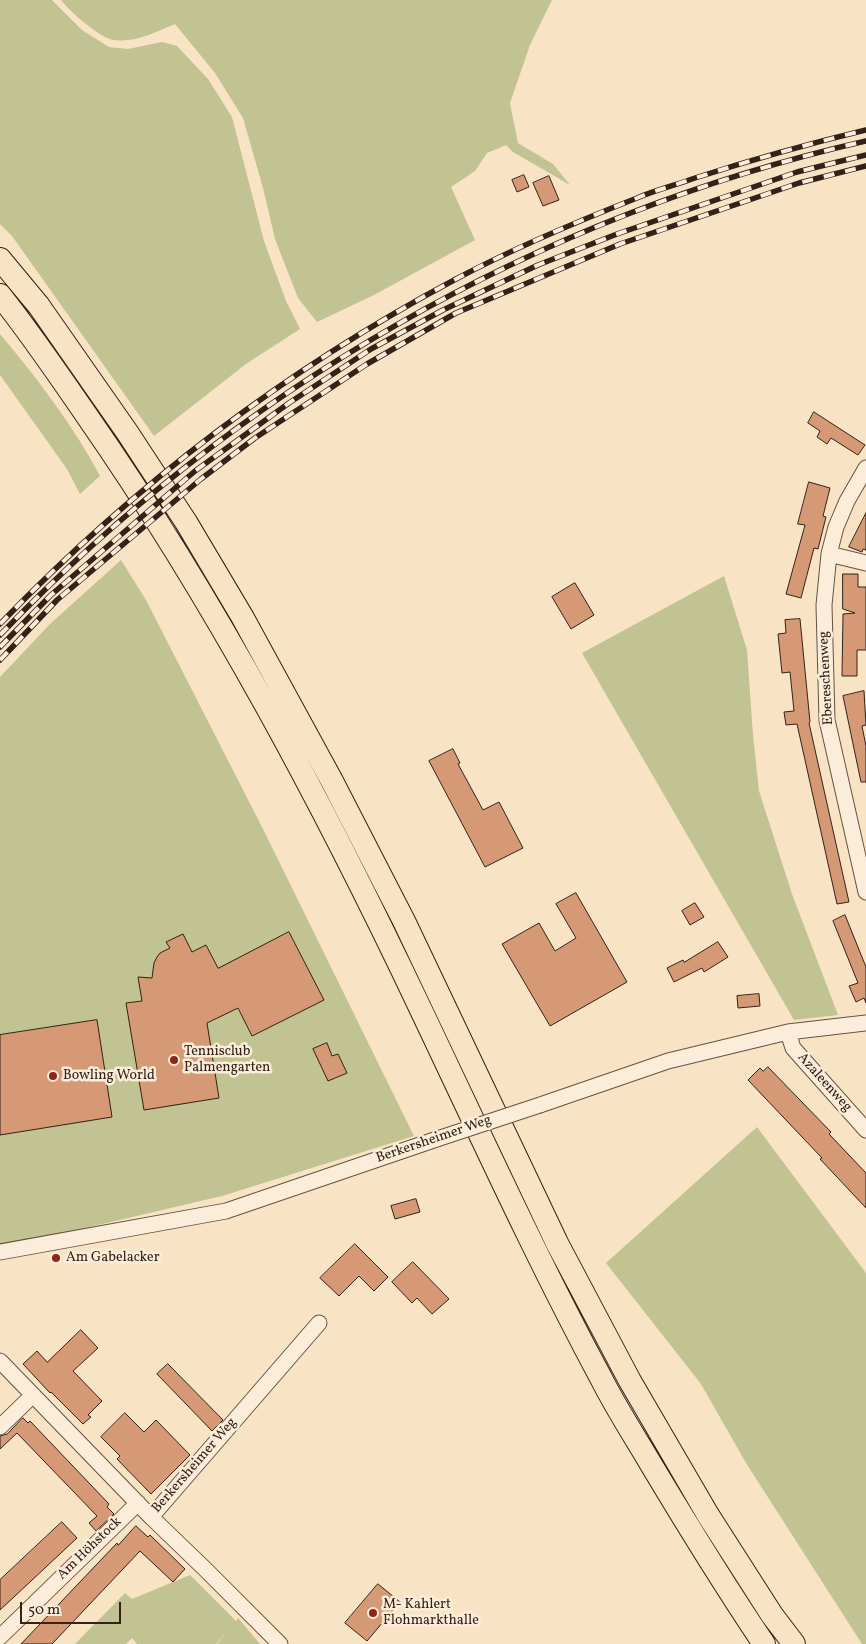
<!DOCTYPE html>
<meta charset="utf-8">
<style>
body{margin:0}
#map{position:relative;width:866px;height:1644px;overflow:hidden;background:#f9e3c5;font-family:Vollkorn,serif}
canvas{display:block}
.scale{position:absolute;left:20px;top:1602px;width:101px;height:22px;box-sizing:border-box;border:2px solid #342117;border-top:0;padding-left:6px;font-size:15px;line-height:18px;white-space:nowrap;color:#342117;-webkit-text-stroke:4px #fbedd9;paint-order:stroke}
</style>
<div id="map">
<canvas width="866" height="1644"></canvas>
<div class="scale">50 m</div>
</div>
<script>
const context = document.querySelector('canvas').getContext('2d');
context.lineJoin = 'round';
function paint(path, color) {
  context.fillStyle = color;
  context.fill(path, 'evenodd');
}
function trace(path, color, width, dash) {
  context.strokeStyle = color;
  context.lineWidth = width;
  context.lineCap = dash ? 'butt' : 'round';
  context.setLineDash(dash || []);
  context.stroke(path);
}
function drawText(font, color, halo, rows, align = 'center') {
  context.font = font + ' Vollkorn,serif';
  context.lineWidth = 5;
  context.setLineDash([]);
  context.textBaseline = 'middle';
  context.strokeStyle = halo;
  context.fillStyle = color;
  for (const [text, x, y, turn = 0] of rows) {
    context.save();
    context.translate(x, y);
    context.rotate((+turn || 0) * Math.PI / 180);
    context.textAlign = isNaN(turn) ? turn : align;
    if (halo) context.strokeText(text, 0, 0);
    context.fillText(text, 0, 0);
    context.restore();
  }
}
paint(new Path2D(`
 M0,0H52L82,30L109,47L128,49L162,42L177,46L208,79L232,117L264,241L286,301L300,329L246,364L154,436L12,236L0,224Z
 M61,0H552L530,45L510,103L518,143L553,164L570,185L513,152L506,145L487,153L475,171L451,187L475,240L374,295L317,322L298,298L275,239L263,188L243,118L215,73L175,24C156,32 135,43 114,40C101,39 69,11 61,0Z
 M0,334C37,378 73,425 100,476L80,494L67,469L0,375Z
 M121,560L146,600L263,829L414,1136L222,1196L0,1248V677L50,624Z
 M724,576L747,650L753,735L759,791L792,894L838,1015L794,1020L582,653Z
 M757,1127L866,1273V1644H862L746,1463L701,1384L606,1263Z
 M190,1575L236,1621L238,1618L260,1644H217L227,1631L216,1644H137L132,1638L126,1644H75L125,1593L132,1599Z`), '#c1c392');
const building = new Path2D(`
 M524,175L529,187L517,192L512,180Z
 M549,176L559,200L543,206L533,183Z
 M814,412L865,445L858,455L831,438L827,444L817,437L820,431L808,423Z
 M809,482L830,488L823,516L826,517L818,549L814,548L801,598L786,594L805,525L798,524Z
 M866,513V550L863,549L862,552L849,547Z
 M843,574H858V587H866V650H857V676H842L843,614L855,613L843,609Z
 M575,583L594,615L571,629L552,597Z
 M800,619L810,722L809,723L849,902L837,904L797,724L786,725L784,712L794,711L790,672L782,673L778,634L786,633L785,620Z
 M864,691L866,725L862,726L866,746V782H861L843,696Z
 M453,749L460,763L458,764L483,810L499,802L523,848L485,867L429,761Z
 M576,893L627,982L550,1026L502,944L539,923L555,951L576,938L556,904Z
 M695,903L704,917L690,925L682,911Z
 M845,915L866,967V1003L864,998L856,1002L849,986L858,983L833,921Z
 M289,932L324,1000L252,1036L238,1008L207,1023L219,1098L144,1110L126,1003L142,1001L138,977L152,978L154,963L157,957L160,953L170,948L166,942L183,934L192,952L206,945L218,968Z
 M718,942L728,957L704,972L702,968L674,982L667,968L683,960L684,962Z
 M759,994L760,1006L738,1008L737,996Z
 M97,1020L112,1117L0,1135V1035Z
 M327,1043L332,1056L338,1054L347,1073L328,1081L313,1049Z
 M768,1067L831,1132L829,1134L866,1173V1208L820,1159L822,1158L748,1080L760,1068L763,1071Z
 M416,1199L420,1212L395,1219L391,1206Z
 M355,1244L388,1277L374,1291L359,1276L339,1296L320,1278Z
 M413,1262L449,1299L432,1314L417,1298L412,1303L392,1282Z
 M81,1330L98,1348L73,1371L102,1401L88,1415L91,1417L83,1424L51,1392L50,1393L23,1364L37,1351L47,1362Z
 M168,1364L223,1420L212,1431L157,1374Z
 M125,1413L144,1432L156,1420L190,1455L151,1494L117,1459L120,1456L101,1437Z
 M23,1418L28,1423L30,1421L109,1504L107,1507L114,1514L96,1531L89,1523L97,1516L17,1433L0,1449V1436L7,1434Z
 M62,1522L77,1538L0,1610V1580Z
 M136,1526L148,1537L150,1535L185,1569L173,1582L140,1551L52,1644H21L117,1543L118,1545Z
 M378,1584L400,1602L367,1641L345,1623Z`);
paint(building, '#d59975');
trace(building, '#342117', 1);
const minor = new Path2D(`
 M866,468L847,501L836,527L829,554L824,605L827,720L866,892
 M829,554L866,563
 M788,1032L793,1048L866,1130
 M540,1105L668,1061L788,1032L866,1023
 M0,1252L226,1211L437,1139
 M0,1361L151,1517L205,1569L280,1644
 M0,1427L33,1395
 M151,1517L319,1323
 M0,1637L138,1503`);
const highway = new Path2D(`
 M0,259L39,306L127,432L186,522L243,618L332,781L404,921L557,1243L630,1381L708,1515L772,1615L794,1644
 M0,295C31,334 59,375 87,416C217,603 325,807 423,1014C481,1136 537,1259 601,1378C616,1408 635,1437 652,1466C688,1526 725,1586 764,1644`);
trace(minor, '#655242', 17);
trace(highway, '#342117', 24);
trace(minor, '#fbedd9', 15);
trace(highway, '#f9e3c5', 22);
const rail = new Path2D(`
 M0,624C133,486 287,369 456,279C514,248 576,222 637,198C656,190 676,185 695,178C751,160 808,144 866,130
 M0,635C234,391 536,216 866,141
 M0,647L51,595L195,471L289,403L371,349L443,310L538,265L617,234L797,172L866,155
 M0,660L57,600L201,479L255,438L367,364L456,313L620,244L799,183L866,166`);
trace(rail, '#342117', 5.5);
trace(rail, '#fbedd9', 4, [11]);
const minorBridge = new Path2D(`
 M437,1139L540,1105`);
trace(minorBridge, '#655242', 17, []);
trace(minorBridge, '#fbedd9', 15);
for (const [x, y, r, color] of [
 [174,1060,5,"#8f2418"],
 [53,1076,5,"#8f2418"],
 [56,1258,5,"#8f2418"],
 [373,1613,5,"#8f2418"]
]) {
  const dot = new Path2D();
  dot.arc(x, y, r, 0, 2 * Math.PI);
  context.fillStyle = color;
  context.fill(dot);
  trace(dot, '#fbedd9', 2);
}
drawText('14px', '#342117', '#fbedd9', [
 ["Ebereschenweg",827,678,-93],
 ["Azaleenweg",824,1083,48],
 ["Berkersheimer Weg",434,1140,-19],
 ["Berkersheimer Weg",195,1466,-49],
 ["Am Höhstock",90,1549,-44]
]);
drawText('14px', '#342117', '#fbedd9', [
 ["Tennisclub",184,1052],
 ["Palmengarten",184,1068],
 ["Bowling World",63,1076],
 ["Am Gabelacker",66,1258],
 ["M- Kahlert",383,1605],
 ["Flohmarkthalle",383,1621]
], 'left');
</script>
